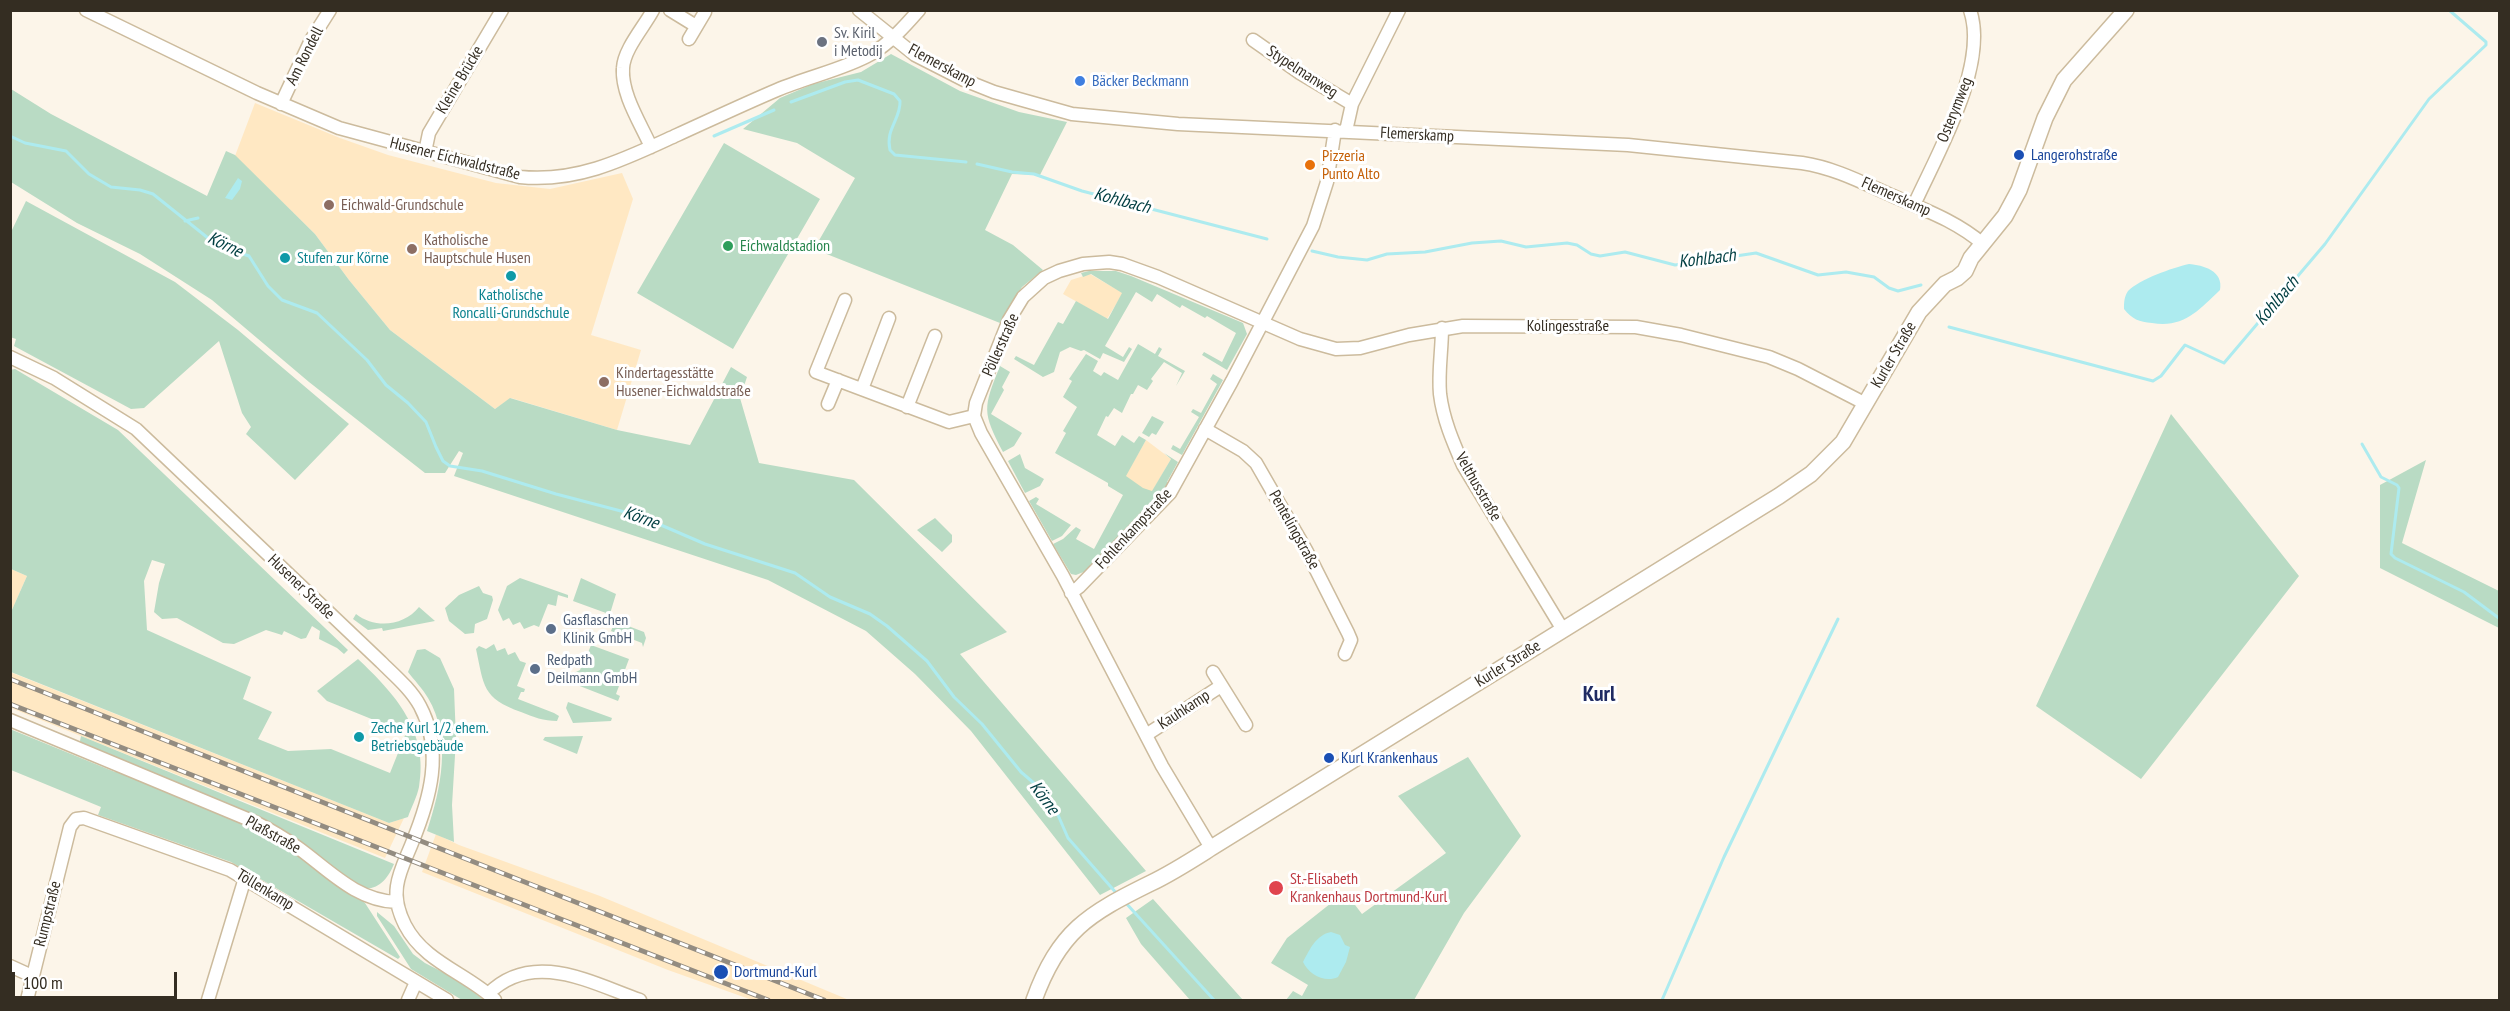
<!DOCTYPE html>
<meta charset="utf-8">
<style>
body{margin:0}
#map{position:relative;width:2510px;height:1011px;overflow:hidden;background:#fcf5e9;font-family:"PT Sans Narrow",sans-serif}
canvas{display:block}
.frame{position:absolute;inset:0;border:12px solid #342d22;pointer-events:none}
.scale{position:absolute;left:12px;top:972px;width:165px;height:27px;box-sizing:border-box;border:3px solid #342d22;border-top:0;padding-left:8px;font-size:18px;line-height:21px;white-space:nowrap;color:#342d22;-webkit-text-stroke:4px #fff;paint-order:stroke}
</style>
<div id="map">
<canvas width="2510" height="1011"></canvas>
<div class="frame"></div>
<div class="scale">100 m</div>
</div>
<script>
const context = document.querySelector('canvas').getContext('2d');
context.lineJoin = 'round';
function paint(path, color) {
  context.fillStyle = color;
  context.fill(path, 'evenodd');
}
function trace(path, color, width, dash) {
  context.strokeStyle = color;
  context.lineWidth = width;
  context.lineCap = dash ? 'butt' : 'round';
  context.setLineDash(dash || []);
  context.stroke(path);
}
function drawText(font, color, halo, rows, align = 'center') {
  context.font = font + ' "PT Sans Narrow",sans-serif';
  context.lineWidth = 6;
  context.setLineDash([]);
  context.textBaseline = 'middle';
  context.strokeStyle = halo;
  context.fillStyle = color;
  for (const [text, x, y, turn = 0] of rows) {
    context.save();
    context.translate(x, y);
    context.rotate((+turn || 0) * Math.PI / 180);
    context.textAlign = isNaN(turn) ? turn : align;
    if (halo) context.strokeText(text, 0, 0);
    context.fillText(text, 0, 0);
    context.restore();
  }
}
paint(new Path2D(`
 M255,103L340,138L388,155L496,183L550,189L622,173L633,199L591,335L641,350L617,430L511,398L495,409L390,330L349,280L315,234L235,156Z
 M1090,274L1123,293L1107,319L1063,294L1071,280Z
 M1146,440L1171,459L1152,492L1143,489L1125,476Z
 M11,569L27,576L11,612Z
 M10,672L389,823L404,818L385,858L11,708Z
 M436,834L459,845L600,896L849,1000H752L668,970L422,872Z`), '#ffe8c3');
paint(new Path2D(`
 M891,54L960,91L1019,112L1067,122L1040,175L1012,174L985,230L1013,245L1043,270L1022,287L1000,323L814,249L855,178L797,143L743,129L780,98L813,84L861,72Z
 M11,89L51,114L207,196L226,151L235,155L315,234L349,280L390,330L495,409L510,398L617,430L690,445L731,367L747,377L740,398L759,463L854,480L1007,632L960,654L1146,871L1100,895L971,731L915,674L866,631L768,580L454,476L463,453L459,451L445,473H425L309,382L212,300L140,254L77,223L11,182Z
 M724,143L820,199L733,349L637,293Z
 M26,201L175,282L238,330L349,424L295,480L246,434L251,427L242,413L219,341L144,408L131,409L14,346L16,339L10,337L11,232Z
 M1089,271H1116L1131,276L1243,323L1247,334L1227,370L1202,355L1204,352L1222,362L1236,333L1207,316L1205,318L1182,305L1180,308L1157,294L1152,302L1136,292L1105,346L1123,357L1129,347L1132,349L1124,362L1103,353L1100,359L1084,350L1081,351L1070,347L1060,352L1054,372L1043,377L1014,359L1016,356L1034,365L1058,322L1063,324L1076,301L1108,319L1122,293L1091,274L1083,277L1081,273Z
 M1138,344L1155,354L1159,347L1162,349L1158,356L1185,371L1176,386L1182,373L1164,362L1151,379L1153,381L1147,390L1138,385L1133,394H1131L1122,413L1114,408L1108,417L1106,416L1097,435L1115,446L1122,435L1134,443L1139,436L1146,440L1126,476L1143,488L1152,491L1171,459L1164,453L1178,462L1167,482L1170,484L1161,496L1086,571L1076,575L1071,574L1053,544L1063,539L1076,527L1081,530L1076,539L1094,549L1123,495L1108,486V483L1055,453L1066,433L1063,431L1077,407L1063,397L1072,381L1069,379L1086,354L1098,361L1093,371L1101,376L1104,372L1118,380Z
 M1000,366L1010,372L1002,387L1004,390L991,414L1022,433L1014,446L1003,452C982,412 983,408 1000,366Z
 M15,369L118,430L348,650L344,654L337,648L319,639L320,631L312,626L306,638L301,639L284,631L282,635L266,630L234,644L223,643L177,618L162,619L154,612L159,583L165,564L152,560L144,581L147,630L251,677L243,699L272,712L258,739L288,751L331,749L390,773L406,733L327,701L317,691L358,659C395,694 429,731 419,787C417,797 411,808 408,817L389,823L11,672V612L27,576L11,569L10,370Z
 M1213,374L1223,380L1182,455L1171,449L1173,445L1180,449L1199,417L1191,412L1193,409L1201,413L1217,384L1210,379Z
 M2171,414L2299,576L2141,779L2036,706Z
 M1152,416L1164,422L1156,435L1152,433L1149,437L1142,433Z
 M1020,454L1025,468L1044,479L1040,486L1025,493L1008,461Z
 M2426,460L2402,543L2499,591V628L2380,568V485Z
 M1036,497L1039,499L1036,504L1071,525L1062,536L1052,541L1029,501Z
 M935,518L952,535V542L942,552L917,530Z
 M520,578L568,595V598L558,595L556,606L548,604L539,627L534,625L524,629L520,622L513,625L509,618L503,621L498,610L507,586Z
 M581,578L616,594L609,617L605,616L606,613L573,601Z
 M479,586L483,593L492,596L493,600L487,619L475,624L474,633L465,634L449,621L445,608L459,595Z
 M419,607L435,621L383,631L382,628L368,630L353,619L356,614C375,629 404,626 419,607Z
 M615,621L644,632L646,638L643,647L642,643L611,631Z
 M494,644L497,651L505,648L508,655L515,652L520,661L526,663L517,686L525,689L524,692H521L518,699L554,713L559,716L557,721C544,721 533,717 521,712C482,698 484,686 476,649L479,646L486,649Z
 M591,645L629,659L616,694L620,696L618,701L567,681L571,672L574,673L580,670L582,665L579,657L588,653Z
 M425,649L440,658L454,689L456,739L452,805L454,842L427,831C441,789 452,738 428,698C423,689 414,680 408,672L417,650Z
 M568,702L612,718L611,721L573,723L566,708Z
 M10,729L115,772L117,768L280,840L365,903L400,957L398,959L231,862L98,815L101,807L11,770Z
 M81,736L394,864C388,878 379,891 361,888L288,835L83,745L80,741Z
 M583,736L577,754L543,740L545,737Z
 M1468,757L1521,836L1464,913L1414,1000H1286L1293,991L1302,996L1308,985L1271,963L1287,938L1345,892L1362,914L1446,853L1398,796Z
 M1153,899L1243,1000H1190L1141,944L1126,918Z
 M377,912L394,926L413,954L425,963L456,979L484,1000H462L411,969L377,916Z`), '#b9dbc4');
paint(new Path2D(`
 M238,178L242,181L240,189L232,200L225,198Z
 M2189,264C2203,265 2224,271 2220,290C2198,311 2184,328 2152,323C2139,322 2132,319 2124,309C2124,303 2124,297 2128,291C2140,279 2172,268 2189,264Z
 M1331,932L1340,935L1345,945L1350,947L1346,962L1338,977C1325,983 1309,975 1303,962C1310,949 1316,935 1331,932Z`), '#adebef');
trace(new Path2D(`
 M791,102L845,82L858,80L894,94L900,101C901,119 885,129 890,150L895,155L966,162
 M10,136L25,143L66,151L89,174L111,187L140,190L153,194L208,238L220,246L249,256L268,286L282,300L317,313L367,360L386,385L408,403L426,422L436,447L443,461L450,466L482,471L556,494L640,516L705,544L795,573L830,597L870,614L887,626L927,661L954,697L982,724L1021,772L1035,784L1058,815L1068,838L1118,895
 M714,136L774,110
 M977,164L1012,172L1034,174L1082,191L1267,239
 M185,221L198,218
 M1312,251L1338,257L1367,260L1387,254L1425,252L1472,243L1501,241L1526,247L1567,243L1577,245L1591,254L1600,256L1625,252L1675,265L1756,253L1818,275L1846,272L1874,277L1889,288L1898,291L1921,285
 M1949,327L2153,381L2161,376L2185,345L2224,363L2325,244L2429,99L2486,45V42L2449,10
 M2362,444L2381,477L2397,485L2399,488L2391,554L2395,558L2464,592L2500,619
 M1125,902L1214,1000
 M1662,1000L1724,857L1838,619`), '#adebef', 3);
const minor = new Path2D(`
 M86,10L257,93L339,128L520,177C578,183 627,158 677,135C710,120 744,104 777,90C807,77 845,69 871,54C889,44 905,26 919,10
 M670,10L696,26
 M859,10L915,55L964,80L994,92L1072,114L1178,124L1628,145L1802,163C1835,168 1863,183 1893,196C1925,210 1956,221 1983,244
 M689,39L705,12
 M1253,40L1300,73L1352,104
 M281,104L311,40L330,10
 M1346,131L1352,104L1399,10
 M651,147C641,124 621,94 623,68C624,49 644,27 653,10
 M425,152L429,133L502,10
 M1914,205C1937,154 1989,65 1970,10
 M845,300L816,372L949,422L974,416
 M1442,328C1442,350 1438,372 1440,394C1443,419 1453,442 1463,465L1563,630
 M10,357L54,378L136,429L381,662C394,675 411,689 420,706C444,751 430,799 412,843C407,856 399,871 397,886C395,899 399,913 405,925C424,962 466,973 495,1000
 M862,389L889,318
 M828,404L838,380
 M907,407L935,336
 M1205,429L1243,451L1256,463L1306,550L1348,633L1351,640L1345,654
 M1071,593L1079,587L1170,493L1232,381L1313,226L1327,182L1335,130
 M1213,672L1246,725
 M10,720L257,823C271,830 284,838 297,847C328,869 356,901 397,902
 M1146,735L1221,686
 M1211,848L1162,766L1063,576L981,433L974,416L976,403L1009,320L1023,297L1044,278L1059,271L1083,264L1109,262L1122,264L1158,277L1300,339L1336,349L1360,348L1409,335L1463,326L1636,327L1681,335L1769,357L1798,369L1866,404
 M10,966L32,976
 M488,994C533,949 591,983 640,1000
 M27,1000L70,827L76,819L84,818L230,870L447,1000
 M208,1000L245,878
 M408,1000L416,982`);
const major = new Path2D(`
 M1034,1000C1059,931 1088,914 1151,883C1172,873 1192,860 1211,848L1779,496L1811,474L1843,442L1919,312L1945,284L1957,278L1965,271L1971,258L2005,216L2019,190L2045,118L2064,80L2126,10`);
trace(minor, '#ccbb9d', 15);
trace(major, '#ccbb9d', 18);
trace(minor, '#fff', 12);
trace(major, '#fff', 15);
const rail = new Path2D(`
 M10,679L824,1000
 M10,704L768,1000`);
trace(rail, '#938c81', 5);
trace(rail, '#fff', 3, [9]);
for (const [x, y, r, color] of [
 [822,42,6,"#6b7280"],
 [1080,81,6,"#3f7fe0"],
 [2019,155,6,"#1a4fb4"],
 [1310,165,6,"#e8710a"],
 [329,205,6,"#8d6e63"],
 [728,246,6,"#2e9e5b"],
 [412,249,6,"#8d6e63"],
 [285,258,6,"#0f9aa8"],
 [511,276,6,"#0f9aa8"],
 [604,382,6,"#8d6e63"],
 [551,629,6,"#5c6f8a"],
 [535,669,6,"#5c6f8a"],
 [359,737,6,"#0f9aa8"],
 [1329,758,6,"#1a4fb4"],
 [1276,888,8,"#e0444e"],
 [721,972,8,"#1a4fb4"]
]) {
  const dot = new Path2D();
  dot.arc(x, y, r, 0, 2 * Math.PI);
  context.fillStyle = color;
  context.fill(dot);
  trace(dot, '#fff', 2);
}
drawText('16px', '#5b616d', '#fff', [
 ["Sv. Kiril",834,33],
 ["i Metodij",834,51]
], 'left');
drawText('16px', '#342d22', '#fff', [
 ["Am Rondell",305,56,-63],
 ["Flemerskamp",942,66,28],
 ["Stypelmanweg",1302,72,33],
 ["Kleine Brücke",460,80,-59],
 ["Osterymweg",1955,110,-68],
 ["Flemerskamp",1417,135,3],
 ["Husener Eichwaldstraße",455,159,14],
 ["Flemerskamp",1896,197,24],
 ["Kolingesstraße",1568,326],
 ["Pöllerstraße",1001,345,-66],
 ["Kurler Straße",1894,355,-60],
 ["Velthusstraße",1478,487,60],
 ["Fohlenkampstraße",1134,529,-47],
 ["Pentelingstraße",1294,530,61],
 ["Husener Straße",301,587,44],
 ["Kurler Straße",1508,664,-32],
 ["Kauhkamp",1184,710,-33],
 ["Plaßstraße",273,835,29],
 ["Töllenkamp",265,890,31],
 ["Rumpstraße",48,914,-76]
]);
drawText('16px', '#366cbe', '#fff', [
 ["Bäcker Beckmann",1092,81]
], 'left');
drawText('16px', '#164399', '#fff', [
 ["Langerohstraße",2031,155],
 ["Kurl Krankenhaus",1341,758],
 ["Dortmund-Kurl",734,972]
], 'left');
drawText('16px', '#c56008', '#fff', [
 ["Pizzeria",1322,156],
 ["Punto Alto",1322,174]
], 'left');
drawText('16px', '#785e54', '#fff', [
 ["Eichwald-Grundschule",341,205],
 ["Katholische",424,240],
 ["Hauptschule Husen",424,258],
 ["Kindertagesstätte",616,373],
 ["Husener-Eichwaldstraße",616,391]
], 'left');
drawText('16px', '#27864d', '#fff', [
 ["Eichwaldstadion",740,246]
], 'left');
drawText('16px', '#0d838f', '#fff', [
 ["Stufen zur Körne",297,258],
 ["Katholische",511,295,"center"],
 ["Roncalli-Grundschule",511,313,"center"],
 ["Zeche Kurl 1/2 ehem.",371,728],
 ["Betriebsgebäude",371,746]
], 'left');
drawText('16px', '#4e5e75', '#fff', [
 ["Gasflaschen",563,620],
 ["Klinik GmbH",563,638],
 ["Redpath",547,660],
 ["Deilmann GmbH",547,678]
], 'left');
drawText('16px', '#be3a42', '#fff', [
 ["St.-Elisabeth",1290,879],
 ["Krankenhaus Dortmund-Kurl",1290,897]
], 'left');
drawText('italic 18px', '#013e42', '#fff', [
 ["Kohlbach",1122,201,15],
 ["Körne",225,245,26],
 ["Kohlbach",1707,259,-7],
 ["Kohlbach",2277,301,-50],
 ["Körne",641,518,20],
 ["Körne",1044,798,53]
]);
drawText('bold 22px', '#1f2b63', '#fff', [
 ["Kurl",1599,695]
]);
</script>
